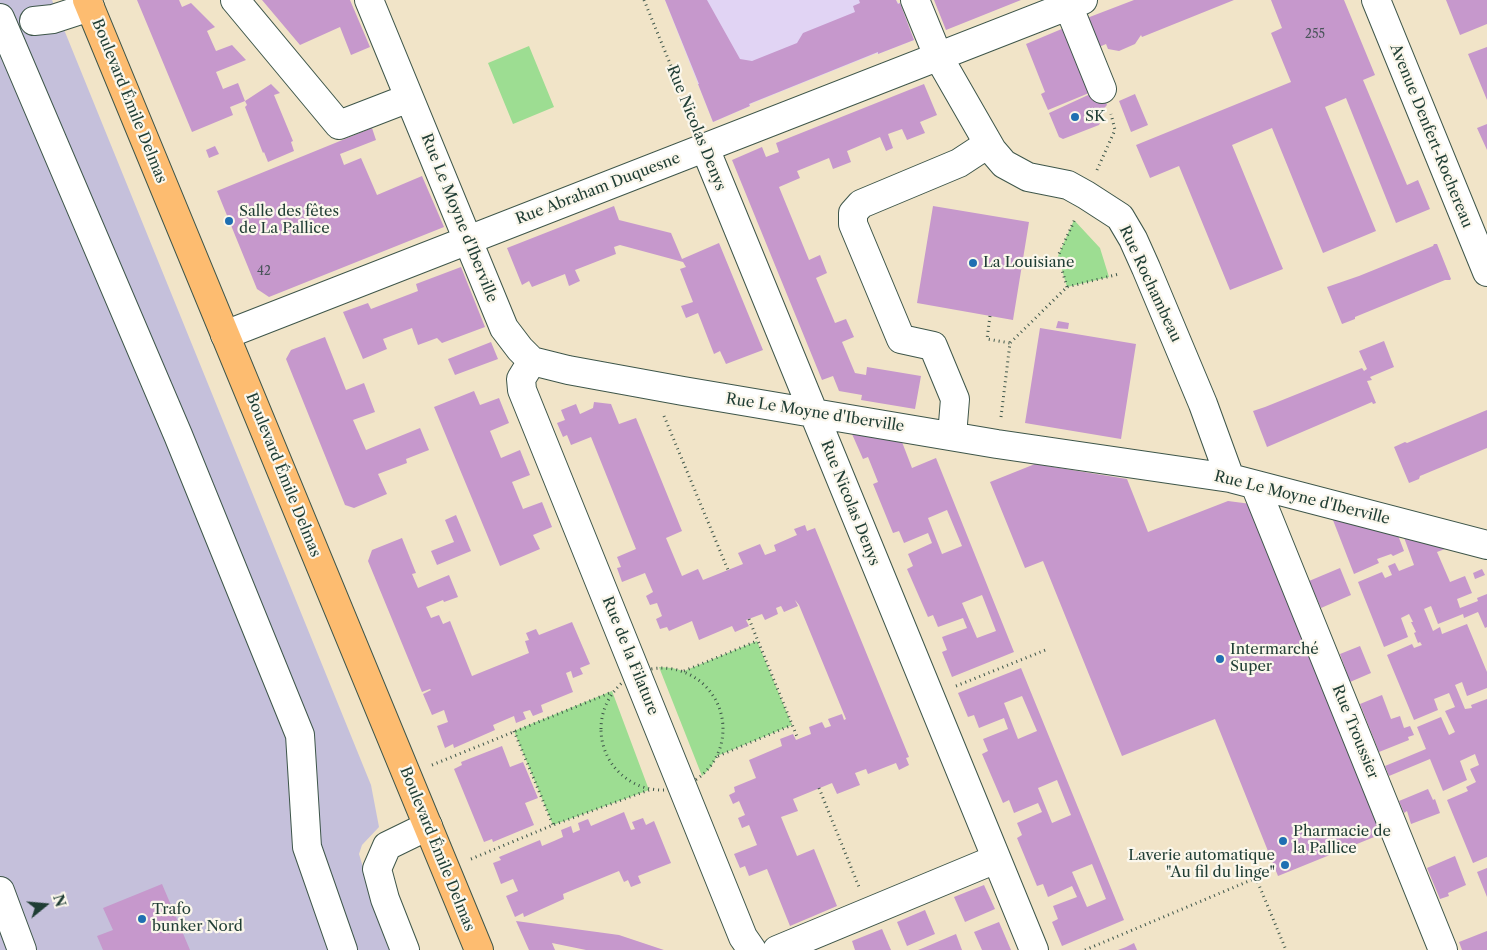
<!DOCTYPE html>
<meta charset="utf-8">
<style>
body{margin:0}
#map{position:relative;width:1487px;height:950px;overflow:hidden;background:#f1e4c8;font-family:"Libre Caslon Text",serif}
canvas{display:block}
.north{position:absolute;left:20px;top:880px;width:50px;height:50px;-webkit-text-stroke:4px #fbf7ec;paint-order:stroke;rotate:73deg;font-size:14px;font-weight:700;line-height:20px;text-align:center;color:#1f3d34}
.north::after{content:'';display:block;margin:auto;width:18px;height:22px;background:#1f3d34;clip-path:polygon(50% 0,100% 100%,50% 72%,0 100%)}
</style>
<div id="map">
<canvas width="1487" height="950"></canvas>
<div class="north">N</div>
</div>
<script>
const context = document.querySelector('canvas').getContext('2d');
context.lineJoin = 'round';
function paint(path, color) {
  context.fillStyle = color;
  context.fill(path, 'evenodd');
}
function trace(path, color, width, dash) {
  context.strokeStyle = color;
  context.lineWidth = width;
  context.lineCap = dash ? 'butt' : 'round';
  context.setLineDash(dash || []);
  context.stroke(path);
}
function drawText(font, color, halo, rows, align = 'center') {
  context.font = font + ' "Libre Caslon Text",serif';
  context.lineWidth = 4.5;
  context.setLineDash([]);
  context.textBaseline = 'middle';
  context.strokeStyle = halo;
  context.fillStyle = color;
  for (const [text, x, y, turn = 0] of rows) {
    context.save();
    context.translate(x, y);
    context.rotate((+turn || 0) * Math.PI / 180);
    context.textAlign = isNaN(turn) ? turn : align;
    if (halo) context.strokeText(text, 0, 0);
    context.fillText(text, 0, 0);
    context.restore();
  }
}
paint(new Path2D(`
 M665,0H896L898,3H900L914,40L878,54L877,53L750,104V106L713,122Z`), '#e1d4f4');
paint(new Path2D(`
 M0,0H52L371,785L379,827L362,845L359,854L378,916L391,950H0Z`), '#c5c0db');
paint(new Path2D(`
 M529,46L554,107L513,124L488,63Z
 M1074,220L1100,248L1109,277L1067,287L1058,256Z
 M757,641L792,725L717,756L711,767L702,776L659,667L672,668L684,671Z
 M612,691L649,790L553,825L514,731Z`), '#9ddd92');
paint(new Path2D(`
 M137,0H179L182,7L191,3L215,27L207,31L216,51L232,45L246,60L216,72L223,89L238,83L245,101L271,84L280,93L274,95L293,141L291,142L294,151L268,162L264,152L263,153L245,107L247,105L245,101L230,107L233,115L192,132Z
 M262,0H350L370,47L351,55L340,27L300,45Z
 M665,0H707L740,59L752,61L797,43L803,33L855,12L853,6L860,3L859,0H896L898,4L900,3L914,40L878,54V52L749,104L750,106L713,122L698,84H699Z
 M934,0H1021L946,30Z
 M1134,0H1234L1142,37L1141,35L1135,44L1119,51L1108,49L1106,44L1099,47L1087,18Z
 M1271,0H1344L1375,75L1363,80L1407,185L1418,180L1430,209L1396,223L1346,98L1325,107L1376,231L1323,253L1272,128L1232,145L1283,269L1230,290L1179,166L1150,178L1136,145L1291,82L1271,33L1282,28Z
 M1446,0H1487V24L1460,35Z
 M1064,28L1089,93L1048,110L1041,94L1045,92L1026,44Z
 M1487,47V100L1468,54Z
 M924,84L937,115L920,122L925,133L907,140L902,129L888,134L893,148L886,151L880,137L847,151L851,162L833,169L829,158L797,171L800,178L779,187L809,260L820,255L827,273L816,278L835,323L846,319L854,337L842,342L855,373L866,375L867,367L921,376L915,409L861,400L862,395L839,391L833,376L822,380L732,160L762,147L766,157L779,152L776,143Z
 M1099,90L1102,92L1107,105L1099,114L1101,121L1099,125L1063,139L1059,137L1049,113Z
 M1135,94L1148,125L1131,132L1119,101Z
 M1487,124V150L1477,128Z
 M372,128L376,140L340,154L344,165L361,158L377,195L422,176L444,227L269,297L257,289L217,191Z
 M215,146L219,154L209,158L206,150Z
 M614,206L619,220L671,233L682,259L719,243L763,350L726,364L720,351L714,354L698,313L686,318L681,306L693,302L680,269L686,267L683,262L620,245L614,247L616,254L575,270L580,281L569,286L565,274L532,287L529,281L522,285L507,248Z
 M933,206L1029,222L1013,320L917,303Z
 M1434,244H1437L1451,279L1450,280H1445L1355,317V319L1342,324L1327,287L1359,276L1433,246Z
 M461,267L485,327L442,343L437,338L418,345L412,328L383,339L387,349L363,359L343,312L368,303L371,309L418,291L416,284Z
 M1058,321L1069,323L1068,329L1056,328Z
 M1040,328L1136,344L1121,439L1025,423Z
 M325,337L346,390L364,383L375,412L353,420L366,450L420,428L429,450L406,459L407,463L378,474L387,494L354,508L345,505L286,359L291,350Z
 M1384,341L1394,367L1370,377L1372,380L1367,381L1376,403L1373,404L1372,402L1267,447L1253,411L1265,407L1362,368L1364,371L1367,369L1359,351Z
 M491,342L498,359L455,375L448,359Z
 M474,391L480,405L499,398L509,423L490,431L501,458L520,450L530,475L512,482L523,509L542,502L552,527L533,535L540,549L500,566L434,407Z
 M594,402L611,404L619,424L636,418L682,531L666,538L682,576L698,569L703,580L743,564L738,553L760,544L765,555L776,551L774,545L797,535L794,529L805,525L807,531L815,528L909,757L906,758L909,765L899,770L896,763L868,774L866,769L855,773L860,785L837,794L832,783L793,799L798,811L781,817L797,856L814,849L837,906L790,926L767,869L749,876L745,866L740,868L734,854L757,845L749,825L742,828L738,818L745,815L739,801L733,804L729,795L735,792L734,787L756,778L749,760L782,746L780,739L793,734L796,740L811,734L809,727L822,722L825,728L831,726L828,719L842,714L844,720L846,719L799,605L795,600L798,606L784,612L781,606L776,608L778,614L765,620L762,614L746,620L749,626L735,632L732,626L699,640L692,621L669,631L667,627L660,629L656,619L662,616L657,603L650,605L646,596L653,592L645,573L622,582L617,568L621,567L617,557L636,549L591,437L571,445L567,435L563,437L557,423L565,420L561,410L576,404L580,414L593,408Z
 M1487,410V448L1420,476L1419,479L1409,483L1394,447L1405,442L1407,443Z
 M852,434L902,442L912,468L936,458L1014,652L952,677L942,652L947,650L942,637L967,628L963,618L938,627L933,615L928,617L907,569L913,566L908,554L932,543L928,533L904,543L899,531L893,533L873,484L878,482L868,457L863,459ZM947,510L962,546L942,554L928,518ZM982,595L996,631L977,638L962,603Z
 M1035,464L1127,479L1148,532L1228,501L1251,504L1384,833L1278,876L1215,719L1122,756L1043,561L1025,568L990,482Z
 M456,515L471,551L437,565L431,551L454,542L445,520Z
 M1331,515L1396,530L1404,551L1393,556L1391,554L1377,559L1379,563L1354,574Z
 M1402,532L1446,545L1445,549L1437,552L1450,582L1465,576L1472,593L1457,599L1460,608L1478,601L1477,598L1487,594V627L1485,628L1478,612L1464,618L1463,614L1438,624L1431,606L1424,609L1433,631L1440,627L1442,634L1467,624L1487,672V688L1467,696L1462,682L1455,685L1465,709L1472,708L1471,705L1487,699V857L1473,863L1447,800L1468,791L1466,787L1476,782L1470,769L1479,765L1475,754L1460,761L1467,780L1443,791L1430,759L1389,776L1385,766L1426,749L1417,727L1441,717L1449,735L1455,732L1445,711L1455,707L1449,693L1434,699L1438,710L1414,720L1387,655L1412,644L1414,648L1422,645L1420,642L1418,643L1414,633L1416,632L1411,622H1413L1409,614L1401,618L1408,637L1384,647L1358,582L1382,572L1385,578L1392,575L1388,566L1395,563L1399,571L1414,565Z
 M402,538L416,573L412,574L418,588L449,575L458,597L444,602L443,600L426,607L431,618L439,615L443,624L450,621L472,676L529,653L525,641L529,640L526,633L536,629L539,635L572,622L590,664L580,668L583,674L573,678L571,671L566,673L573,692L541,705L543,712L533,716L530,710L523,712L526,719L516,723L514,716L493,725L495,730L454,748L453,744L445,748L437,726L448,722L444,710L432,715L423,694L431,690L430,689L422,692L368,561L372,550Z
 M1340,568L1351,595L1321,608L1309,581Z
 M1482,569L1485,575L1475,579L1473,573Z
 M1360,646L1371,673L1350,682L1340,654Z
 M1021,668L1124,920L1062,946L1052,922L1058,919L1053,906L1077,897L1072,886L1048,897L1043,884L1037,886L1017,838L1022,835L1017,823L1042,812L1038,803L1014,813L1009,800L1003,803L982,754L988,751L983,739L1008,729L1004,718L979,728L974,715L968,717L958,693ZM1022,696L1037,731L1018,739L1004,703ZM1057,780L1071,815L1052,823L1038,788ZM1092,864L1106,899L1087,907L1072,872Z
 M1382,695L1391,719L1400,716L1404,728L1410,726L1414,735L1408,737L1409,740L1379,752L1360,704Z
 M502,746L510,767L523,762L538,798L525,803L534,825L493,842L492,839L484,842L454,769L462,765L461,762Z
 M1428,789L1433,800L1435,799L1440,813L1411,824L1407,811L1404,813L1399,801Z
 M624,812L631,830L635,829L632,822L643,818L646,825L654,821L671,863L638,876L641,883L631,887L628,880L624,882L619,871L563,894L564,899L524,917L523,913L515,917L506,896L518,891L513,879L501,884L493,863L501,860L499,857L540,840L542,846L554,841L563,837L561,830L571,826L573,833L580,830L578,823L588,819L591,826Z
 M1455,856L1466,885L1448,893L1449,896L1440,899L1427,868Z
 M1487,868V897L1477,872Z
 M162,884L190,950H103L97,936L113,930L103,908Z
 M984,885L995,909L965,922L954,897Z
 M925,910L935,934L907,946L897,922Z
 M516,921L619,935L664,950H586L552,943L555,950H529Z
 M999,922L1011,950H982L974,932Z
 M882,929L891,950H855L852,941Z
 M1487,931V950H1462L1459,942Z
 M956,934L962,950H918L923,948Z
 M1134,943L1137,950H1118L1126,947Z`), '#c698cc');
const minor = new Path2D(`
 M235,0L339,125L409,98
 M369,0L504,328L520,349L532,361L568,370L683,391L997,444L1230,478L1487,545
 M915,0L938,56L992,150L1004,164L1028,177L1068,185L1086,195L1120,217L1133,239L1146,268L1203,404L1230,478
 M1066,0L1102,89
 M1376,0L1487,272
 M0,18L178,435L300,735L307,847L343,950
 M34,21L53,19L90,7
 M705,148L1034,950
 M225,335L1083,0
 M532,361L521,379L522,390L743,937L752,950
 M952,436L955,399L933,346L901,339L853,224V213L861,204L959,163L988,144
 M1255,485L1443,950
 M0,891L22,950
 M405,950L385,899L377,869L387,846L428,826
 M777,950L996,859`);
const major = new Path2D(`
 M87,0L479,950`);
trace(minor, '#3e564a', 30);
trace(major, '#3e564a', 30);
trace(new Path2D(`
 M644,0L694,122
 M1097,170L1115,130L1111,114
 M1067,287L1058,256L1075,219
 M990,316L987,339L1010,343
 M664,416L728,570
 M1001,417L1010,343L1067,287L1119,274
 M749,619L798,739
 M601 729a61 61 0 1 1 122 0a61 61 0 1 1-122 0Z
 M684,671L757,641
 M956,686L1048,649
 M514,731L553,825
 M718,756L792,725
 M432,765L612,692
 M819,788L859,887
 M471,859L553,825L649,790
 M1085,950L1256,878L1286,950`), '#3e564a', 3, [1, 4]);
trace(minor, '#fff', 28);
trace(major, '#fdbc70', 28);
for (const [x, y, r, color] of [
 [1075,117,5,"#1f6fb2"],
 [229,221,5,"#1f6fb2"],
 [973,263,5,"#1f6fb2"],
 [1220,659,5,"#1f6fb2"],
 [1283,841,5,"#1f6fb2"],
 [1285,865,5,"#1f6fb2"],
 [142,919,5,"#1f6fb2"]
]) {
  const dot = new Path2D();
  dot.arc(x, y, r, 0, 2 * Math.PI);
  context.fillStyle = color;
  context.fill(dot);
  trace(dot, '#fbf7ec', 2);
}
drawText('12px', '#49545a', null, [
 ["255",1315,35],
 ["42",264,272]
]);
drawText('15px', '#1f3d34', '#fbf7ec', [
 ["Boulevard Émile Delmas",129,101,68],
 ["Rue Nicolas Denys",696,128,68],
 ["Avenue Denfert-Rochereau",1431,136,68],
 ["Rue Abraham Duquesne",598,189,-21],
 ["Rue Le Moyne d'Iberville",459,218,68],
 ["Rue Rochambeau",1150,284,65],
 ["Rue Le Moyne d'Iberville",815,413,9],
 ["Boulevard Émile Delmas",283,475,68],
 ["Rue Le Moyne d'Iberville",1302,498,14],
 ["Rue Nicolas Denys",850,503,68],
 ["Rue de la Filature",630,656,68],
 ["Rue Troussier",1355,732,68],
 ["Boulevard Émile Delmas",437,849,68]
]);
drawText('15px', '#1f3d34', '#fbf7ec', [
 ["SK",1085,117],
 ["Salle des fêtes",239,212],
 ["de La Pallice",239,229],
 ["La Louisiane",983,263],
 ["Intermarché",1230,650],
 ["Super",1230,667],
 ["Pharmacie de",1293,832],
 ["la Pallice",1293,849],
 ["Laverie automatique",1275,856,"right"],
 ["\"Au fil du linge\"",1275,873,"right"],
 ["Trafo",152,910],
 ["bunker Nord",152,927]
], 'left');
</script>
